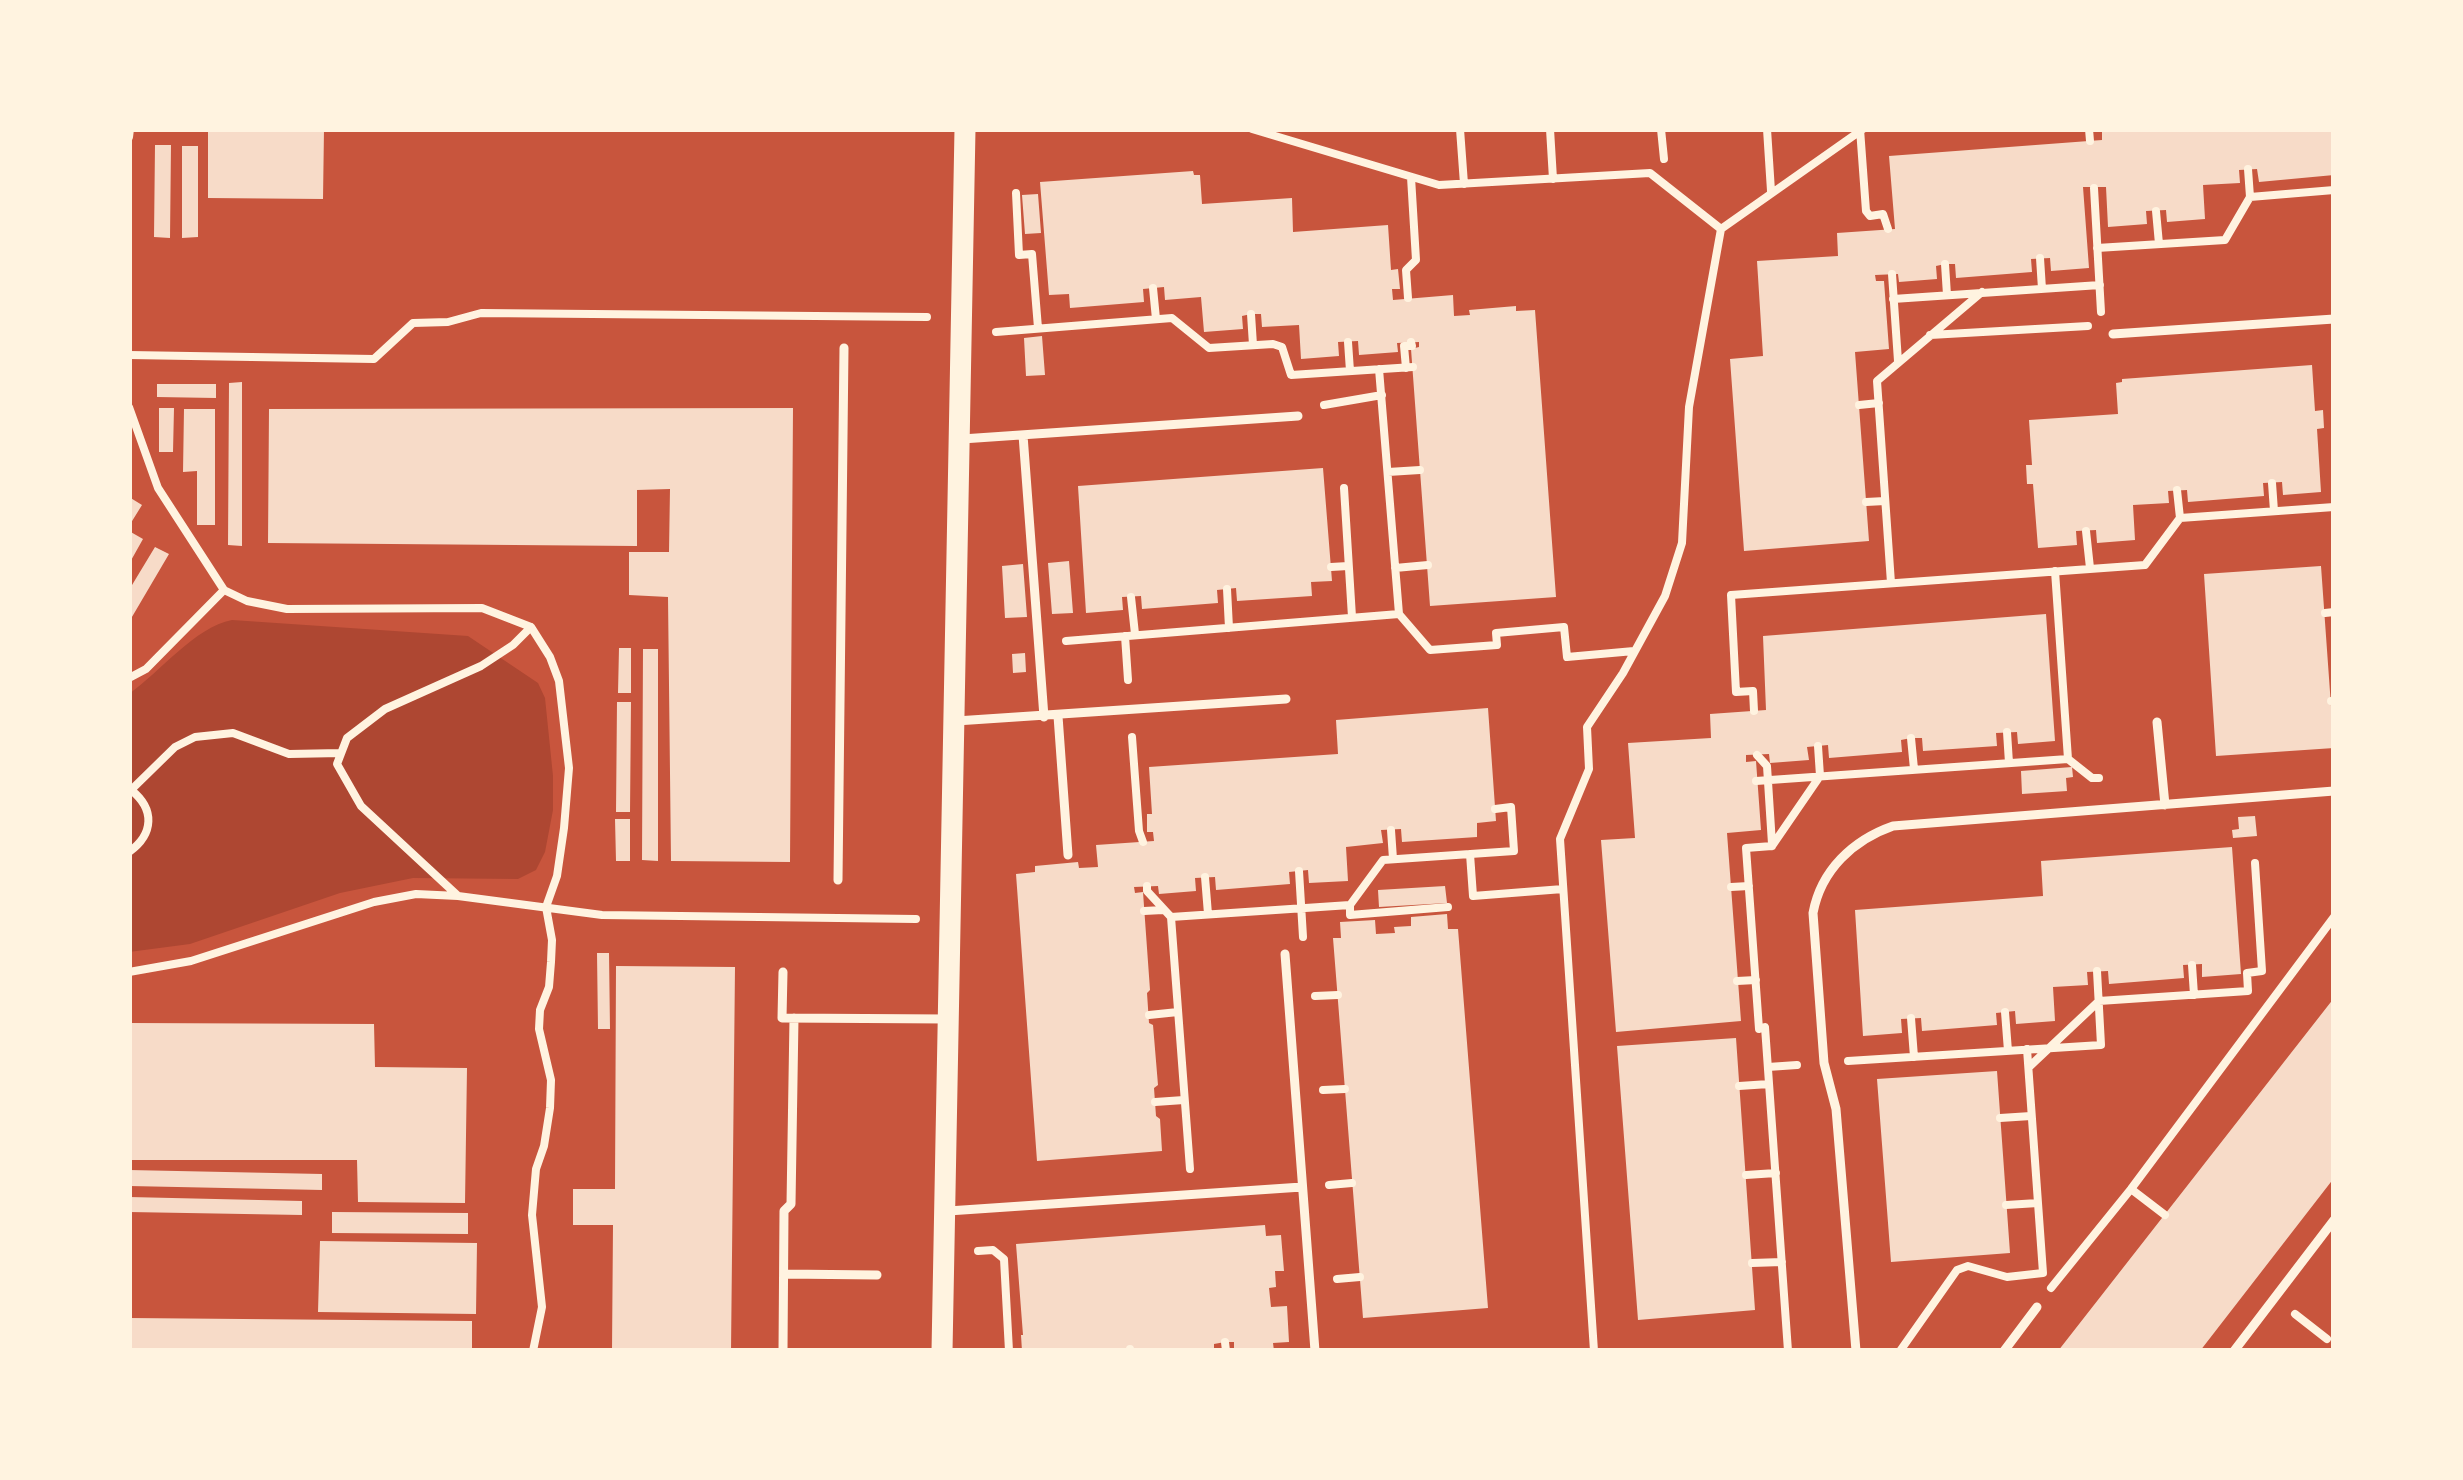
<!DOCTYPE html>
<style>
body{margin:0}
#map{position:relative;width:2463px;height:1480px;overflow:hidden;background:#c8553d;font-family:Lato,sans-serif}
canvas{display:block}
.frame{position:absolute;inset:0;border:132px solid #fff3e0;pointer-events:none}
</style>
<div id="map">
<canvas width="2463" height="1480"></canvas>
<div class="frame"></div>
</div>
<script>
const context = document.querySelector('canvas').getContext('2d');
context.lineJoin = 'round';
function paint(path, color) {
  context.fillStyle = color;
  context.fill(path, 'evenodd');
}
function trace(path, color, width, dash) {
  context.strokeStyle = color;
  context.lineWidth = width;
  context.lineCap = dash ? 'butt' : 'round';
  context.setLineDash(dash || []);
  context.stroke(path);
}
paint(new Path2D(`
 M232,620L468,636L538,683L545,698L553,776V810L545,852L536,870L518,879L413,878L340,893L190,944L129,952V694C160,672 195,627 232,620Z`), '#ae4732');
paint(new Path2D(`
 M208,129H324L323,199L208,198Z
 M2102,129H2334V175L2259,182L2257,169L2239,170L2240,183L2203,185L2205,219L2167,222L2166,210L2146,211L2147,224L2108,227L2106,187H2083L2089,268L2051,271L2050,258L2031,259L2032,272L1956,278L1955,264H1945L1936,266L1937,279L1899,282L1898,274L1875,275L1876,281H1884L1889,349L1855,352L1869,541L1744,551L1730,359L1763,356L1757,261L1838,256L1837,233L1895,229L1889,156L2102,140Z
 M155,145H171L170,238L154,237Z
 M182,146H198V237L182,238Z
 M1193,171L1194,175H1200L1202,204L1292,198L1293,232L1388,225L1391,270L1398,269L1400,289H1392L1393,300L1453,295L1454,316L1470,315L1469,310L1516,306V311L1535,310L1556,597L1430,606L1411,349L1419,347V342L1397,343L1398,352L1359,355L1358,341L1338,342L1339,356L1301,359L1299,325L1262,327L1261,314H1251L1242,316L1243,329L1204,332L1201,297L1165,300L1164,287L1143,289L1144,302L1070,308L1069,294L1049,295L1040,182Z
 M1038,194L1041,233L1025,234L1022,195Z
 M1042,336L1045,375L1026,376L1024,338Z
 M2312,365L2315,411L2323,410L2324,428L2317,429L2321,492L2283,495L2282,482L2263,483L2264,496L2188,502L2187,490L2168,491L2169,503L2133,505L2135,540L2097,543L2096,530L2076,531L2077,545L2038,548L2033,484H2027L2026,465H2032L2029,420L2118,414L2116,383L2122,382V379Z
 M242,382V546L228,545L229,383Z
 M157,384H216V398L157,397Z
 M159,408H174L173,452H159Z
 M793,408L790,862L671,861L668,597L629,595V552H669L670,489L637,490V546L268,543L269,409Z
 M184,409H215V525H197V471L183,472Z
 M1323,468L1332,581L1311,582L1312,596L1237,601L1236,588L1217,590L1218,603L1142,609L1141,596L1122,597L1123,610L1086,613L1078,486Z
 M129,497L142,505L129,526Z
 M129,531L143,539L129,564Z
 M155,547L169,554L129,622V590Z
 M1069,561L1073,613L1052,614L1048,563Z
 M1023,564L1027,617L1005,618L1002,566Z
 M2321,566L2334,748L2216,756L2204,574Z
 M2046,614L2055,741L2018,744L2017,732L1996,733L1997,746L1923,751L1922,738H1911L1901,740L1902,752L1829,758L1828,745L1807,747L1809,760L1770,763L1769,754L1746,755V762L1756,761L1761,830L1727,833L1741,1021L1616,1032L1601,840L1635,838L1628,743L1711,738L1710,714L1766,710L1763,636Z
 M619,648H631V693H618Z
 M643,649H658V861L642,860Z
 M1025,653L1026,672L1013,673L1012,654Z
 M617,702H631L630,812H616Z
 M1488,708L1496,821L1477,823V837L1402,842L1401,829L1381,830L1383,843L1346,847L1348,881L1309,883L1308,870L1289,872L1290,884L1216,890L1215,877L1195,878L1196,891L1159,894L1158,886L1134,887L1135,893L1143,892L1150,990L1147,993L1149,1023L1153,1025L1158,1085L1154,1088L1156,1116L1160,1119L1162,1151L1037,1161L1016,874L1035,872V866L1078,862L1079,868L1098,867L1096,845L1154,841L1153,832H1147V814H1152L1149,767L1338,754L1336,720Z
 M2072,767L2073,777L2066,778L2067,791L2022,794L2021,771Z
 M2255,816L2257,836L2233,838L2232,830L2239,829L2238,817Z
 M615,819H630V861H616Z
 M2232,847L2241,974L2202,977V964L2183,965L2184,978L2109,984L2108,971L2087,972L2088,985L2053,987L2055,1021L2016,1024L2015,1011L1996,1013L1997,1025L1922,1031L1921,1018L1901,1019L1902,1033L1863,1036L1855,910L2043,896L2041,861Z
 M1445,886L1447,903L1379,907L1378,890Z
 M1447,914L1448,929H1458L1488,1308L1363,1318L1333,938H1341L1340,922L1375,920L1376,934L1395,933L1394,927L1411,926V917Z
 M597,953H609L610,1029H598Z
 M616,966L735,967L731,1351H612L613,1225H573V1189H615Z
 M2334,998V1178L2200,1351H2058Z
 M129,1023L374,1024L375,1067L467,1068L465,1203L358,1202L357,1160H129Z
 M1736,1038L1755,1310L1638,1320L1617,1046Z
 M1997,1071L2010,1253L1891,1262L1877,1079Z
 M129,1170L322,1174V1190L129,1186Z
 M129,1197L302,1201V1215L129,1212Z
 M332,1212L468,1213V1234L332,1233Z
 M1265,1225L1266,1236L1281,1235L1284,1271H1275L1276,1287L1269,1288L1271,1307L1287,1306L1289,1342L1273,1343L1274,1351H1234V1342H1225L1214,1344V1351H1141V1348L1120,1351H1022L1021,1335H1023L1016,1244Z
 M320,1241L477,1243L476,1314L318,1312Z
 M129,1318L472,1321V1351H129Z`), '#f7dbc8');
trace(new Path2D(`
 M1252,129L1439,185L1650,173L1721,229
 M1460,129L1464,184
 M1550,129L1553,179
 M1661,129L1664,159
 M1767,129L1771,191
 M1860,129L1866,211L1870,216L1883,214L1888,229
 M2089,129L2090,141
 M129,137L130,129
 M2248,169L2250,197
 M2094,188L2101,312
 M1016,193L1019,255L1032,254L1038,328
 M2156,211L2159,244
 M2097,248L2225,240L2250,197L2334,190
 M2040,258L2042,289
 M1945,264L1947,295
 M1892,274L1898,361
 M1153,288L1156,319
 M1408,298L1406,270L1416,260L1411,177
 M1893,299L2100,285
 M1251,314L1253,345
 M996,332L1172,318L1209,348L1273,344L1282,347L1291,375L1413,367
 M1930,335L2088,326
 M1348,342L1350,371
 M129,355L374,359L413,323L448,322L481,313L927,317
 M1406,368L1404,346H1412L1411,342
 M1379,369L1399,614L1430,650L1497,645L1496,633L1564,627L1567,657L1634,651
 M1324,405L1382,395
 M1859,405L1879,403
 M129,407L158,488L224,590L247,601L287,609L482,608L531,627L550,657L559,681L569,768L564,828L557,876L546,907L552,940L551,962L549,987L540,1010L539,1029L551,1080L550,1108L544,1146L536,1169L532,1215L542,1307L533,1351
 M1388,472L1420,470
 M2272,483L2274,511
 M1344,488L1352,617
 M2177,490L2180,518
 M1866,502L1885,501
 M2086,531L2090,568
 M1331,567L1348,566
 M1395,568L1428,565
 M2055,571L2068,759L2092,778H2099
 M1891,583L1877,381L1982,292
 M1227,589L1229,628
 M1131,597L1135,634
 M2325,613L2334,612
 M1125,636L1128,680
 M1066,641L1399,614
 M129,678L146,669L224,590
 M2331,701H2334
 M1754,711L1753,691L1736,692L1731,595L2145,565L2180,518L2334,507
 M2007,732L2009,763
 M1132,737L1139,831L1143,842
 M1911,738L1914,769
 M1757,755L1767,766L1772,844
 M1756,781L2068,759
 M131,790L175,747L195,737L233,733L289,754L341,753
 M1391,830L1393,859
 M1772,846L1746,848L1759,1029L1765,1027L1788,1351
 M1772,846L1820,776L1818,746
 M129,852C154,834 155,809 131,790
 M1470,854L1473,896L1563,889
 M1299,871L1303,937
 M1205,877L1208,914
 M1147,886V891L1171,917L1190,1169
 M1731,887L1749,886
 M457,895L361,806L337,764L347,738L385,709L481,666L513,645L531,627
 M1448,907L1350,915V905L1383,860L1514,851L1511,807L1495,809
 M1144,911L1163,910
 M1171,917L1350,905
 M2192,965L2194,995
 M129,972L191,961L374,902L416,894L458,896L602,915L916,919
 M1737,981L1756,980
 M1315,996L1338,995
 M2005,1012L2008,1051
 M1149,1015L1178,1012
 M1911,1018L1914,1057
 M1848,1061L2101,1045L2097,971
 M1768,1067L1797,1065
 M2029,1067L2099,1001L2248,991L2247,973L2262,971L2255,863
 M1739,1086L1769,1084
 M1323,1090L1345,1089
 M1155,1102L1184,1100
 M2000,1118L2031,1116
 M1746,1175L1776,1173
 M1329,1185L1352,1183
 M2131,1189L2165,1215
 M2006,1205L2038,1203
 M978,1251L993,1250L1004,1259L1009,1351
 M1752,1263L1782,1262
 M1337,1279L1360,1277
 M2051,1288L2131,1189L2334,917
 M2295,1314L2327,1339
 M1225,1342L1226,1351
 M1130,1349V1351
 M1594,1351L1560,839L1589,769L1587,727L1623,673L1665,596L1682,543L1689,407L1721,229L1863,129
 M1900,1351L1957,1270L1968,1266L2007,1277L2043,1273L2027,1049`), '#fff3e0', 8);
trace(new Path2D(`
 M2113,334L2334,319
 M1023,435L1044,717
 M962,439L1298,416
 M1058,716L1068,855
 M956,721L1286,699
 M2157,722L2165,805
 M838,880L844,348
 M1285,954L1315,1351
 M783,972L782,1018L947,1019
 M948,1211L1302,1187
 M784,1274L877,1275
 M783,1351L784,1211L791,1204L794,1018
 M1856,1351L1836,1109L1824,1063L1813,913C1821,870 1853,840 1893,826L2334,791
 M2004,1351L2037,1307
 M2234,1351L2334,1220`), '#fff3e0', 9);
trace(new Path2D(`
 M942,1351L965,129`), '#fff3e0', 21);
</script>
